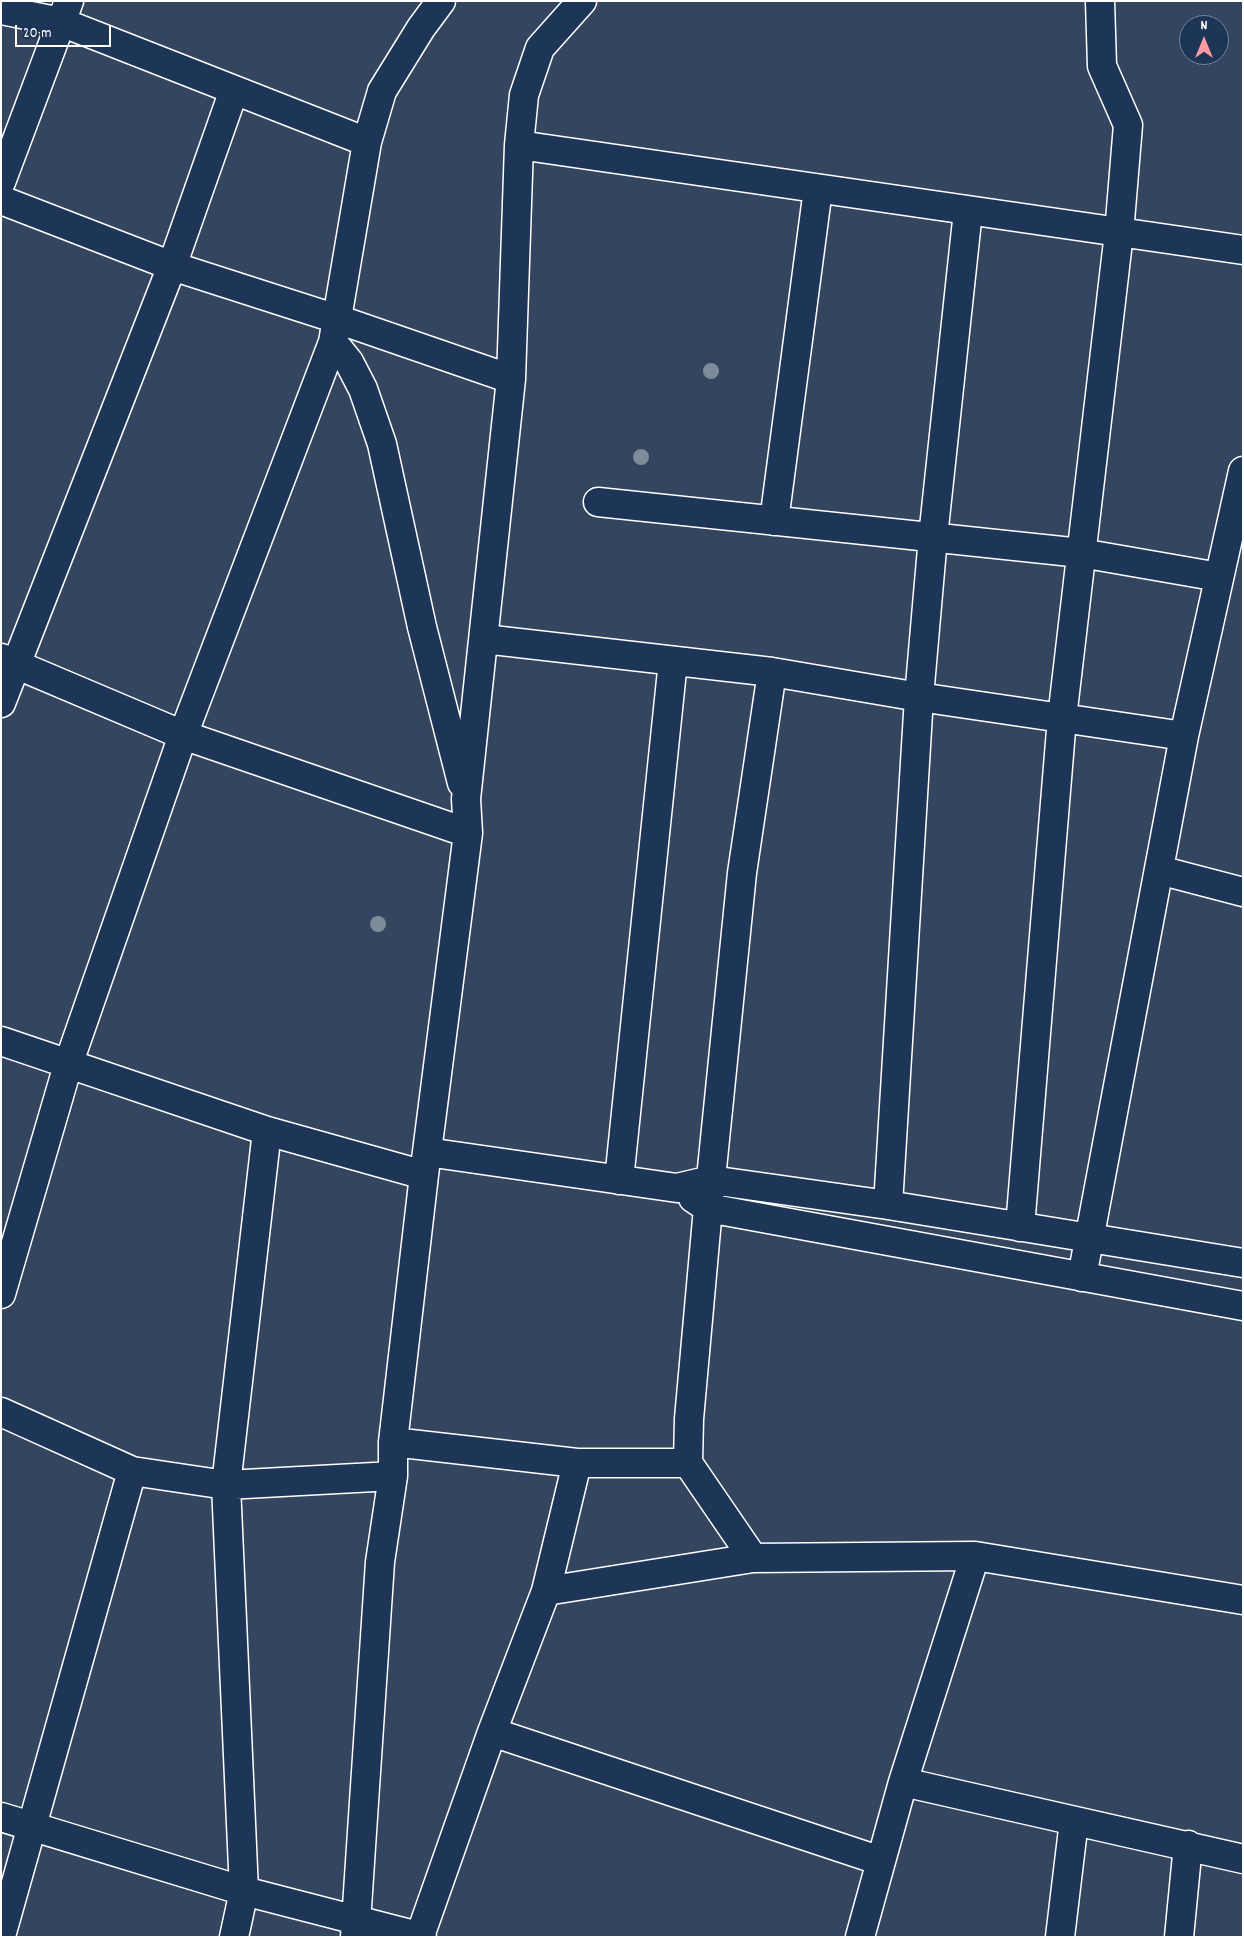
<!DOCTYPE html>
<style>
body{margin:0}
#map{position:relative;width:1244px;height:1938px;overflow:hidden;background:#33455f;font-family:Dekko,sans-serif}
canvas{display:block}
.frame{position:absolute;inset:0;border:2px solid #fff;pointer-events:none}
.north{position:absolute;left:1179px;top:15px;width:50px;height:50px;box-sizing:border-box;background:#1d3557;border:1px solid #77869a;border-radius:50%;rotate:0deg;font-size:14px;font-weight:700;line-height:20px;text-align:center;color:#fff}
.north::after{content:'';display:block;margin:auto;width:18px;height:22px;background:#ff9aa2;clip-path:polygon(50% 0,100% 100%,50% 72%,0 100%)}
.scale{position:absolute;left:15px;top:25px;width:96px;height:22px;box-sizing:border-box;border:2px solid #fff;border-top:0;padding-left:6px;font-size:15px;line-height:18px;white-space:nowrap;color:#fff;-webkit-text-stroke:4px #1d3557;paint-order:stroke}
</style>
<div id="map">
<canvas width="1244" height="1938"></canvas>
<div class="frame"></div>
<div class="north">N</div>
<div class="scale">20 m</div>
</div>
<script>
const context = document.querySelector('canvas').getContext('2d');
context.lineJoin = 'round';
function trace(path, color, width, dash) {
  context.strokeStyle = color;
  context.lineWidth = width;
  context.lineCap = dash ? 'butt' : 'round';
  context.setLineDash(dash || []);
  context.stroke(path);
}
const street = new Path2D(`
 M1,10L61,22L367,142
 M519,145L1243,250
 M1,182L69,1
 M1,200L172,266L337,319L511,379
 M333,342L349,362L363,389L382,444L422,627L462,783
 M598,502L1081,553L1219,577
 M774,521L818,189
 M484,639L772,672L919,697L1184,736
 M1,658L183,735L468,833
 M1,703L172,266L234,90
 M1159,870L1243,892
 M1,1041L267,1131L424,1175
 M427,1152L677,1188L711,1180L888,1205L1243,1263
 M619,1180L673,661
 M693,1198L708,1208L1243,1306
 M888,1205L919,697L933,537L968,211
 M1020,1227L1062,718L1119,233L1128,125L1102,66L1100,1
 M1082,1277L1184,736L1243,471
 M1,1294L68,1065L183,735L333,342L367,142L382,91L421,28L441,1
 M1,1412L132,1471L226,1485L393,1476
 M393,1442L577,1463H688L689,1419L708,1208L742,873L772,672
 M688,1463L753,1558
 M546,1591L753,1558L975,1556L1243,1600
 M492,1732L881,1861
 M903,1782L1243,1859
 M1,1817L244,1891L422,1937
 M1,1936L132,1471
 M420,1936L492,1732L546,1591L577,1463
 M234,1937L244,1891L226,1485L267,1131
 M355,1937L380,1562L393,1476V1442L424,1175L468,833L466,799L511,379L519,145L524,95L540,48L582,1
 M860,1937L903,1782L975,1556
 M1060,1937L1074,1821
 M1179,1937L1188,1845`);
trace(street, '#fff', 31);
trace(street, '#1d3557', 28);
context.fillStyle = '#7c8c98';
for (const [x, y] of [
 [711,371],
 [641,457],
 [378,924]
]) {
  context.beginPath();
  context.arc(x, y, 8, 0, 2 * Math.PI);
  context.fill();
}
</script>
